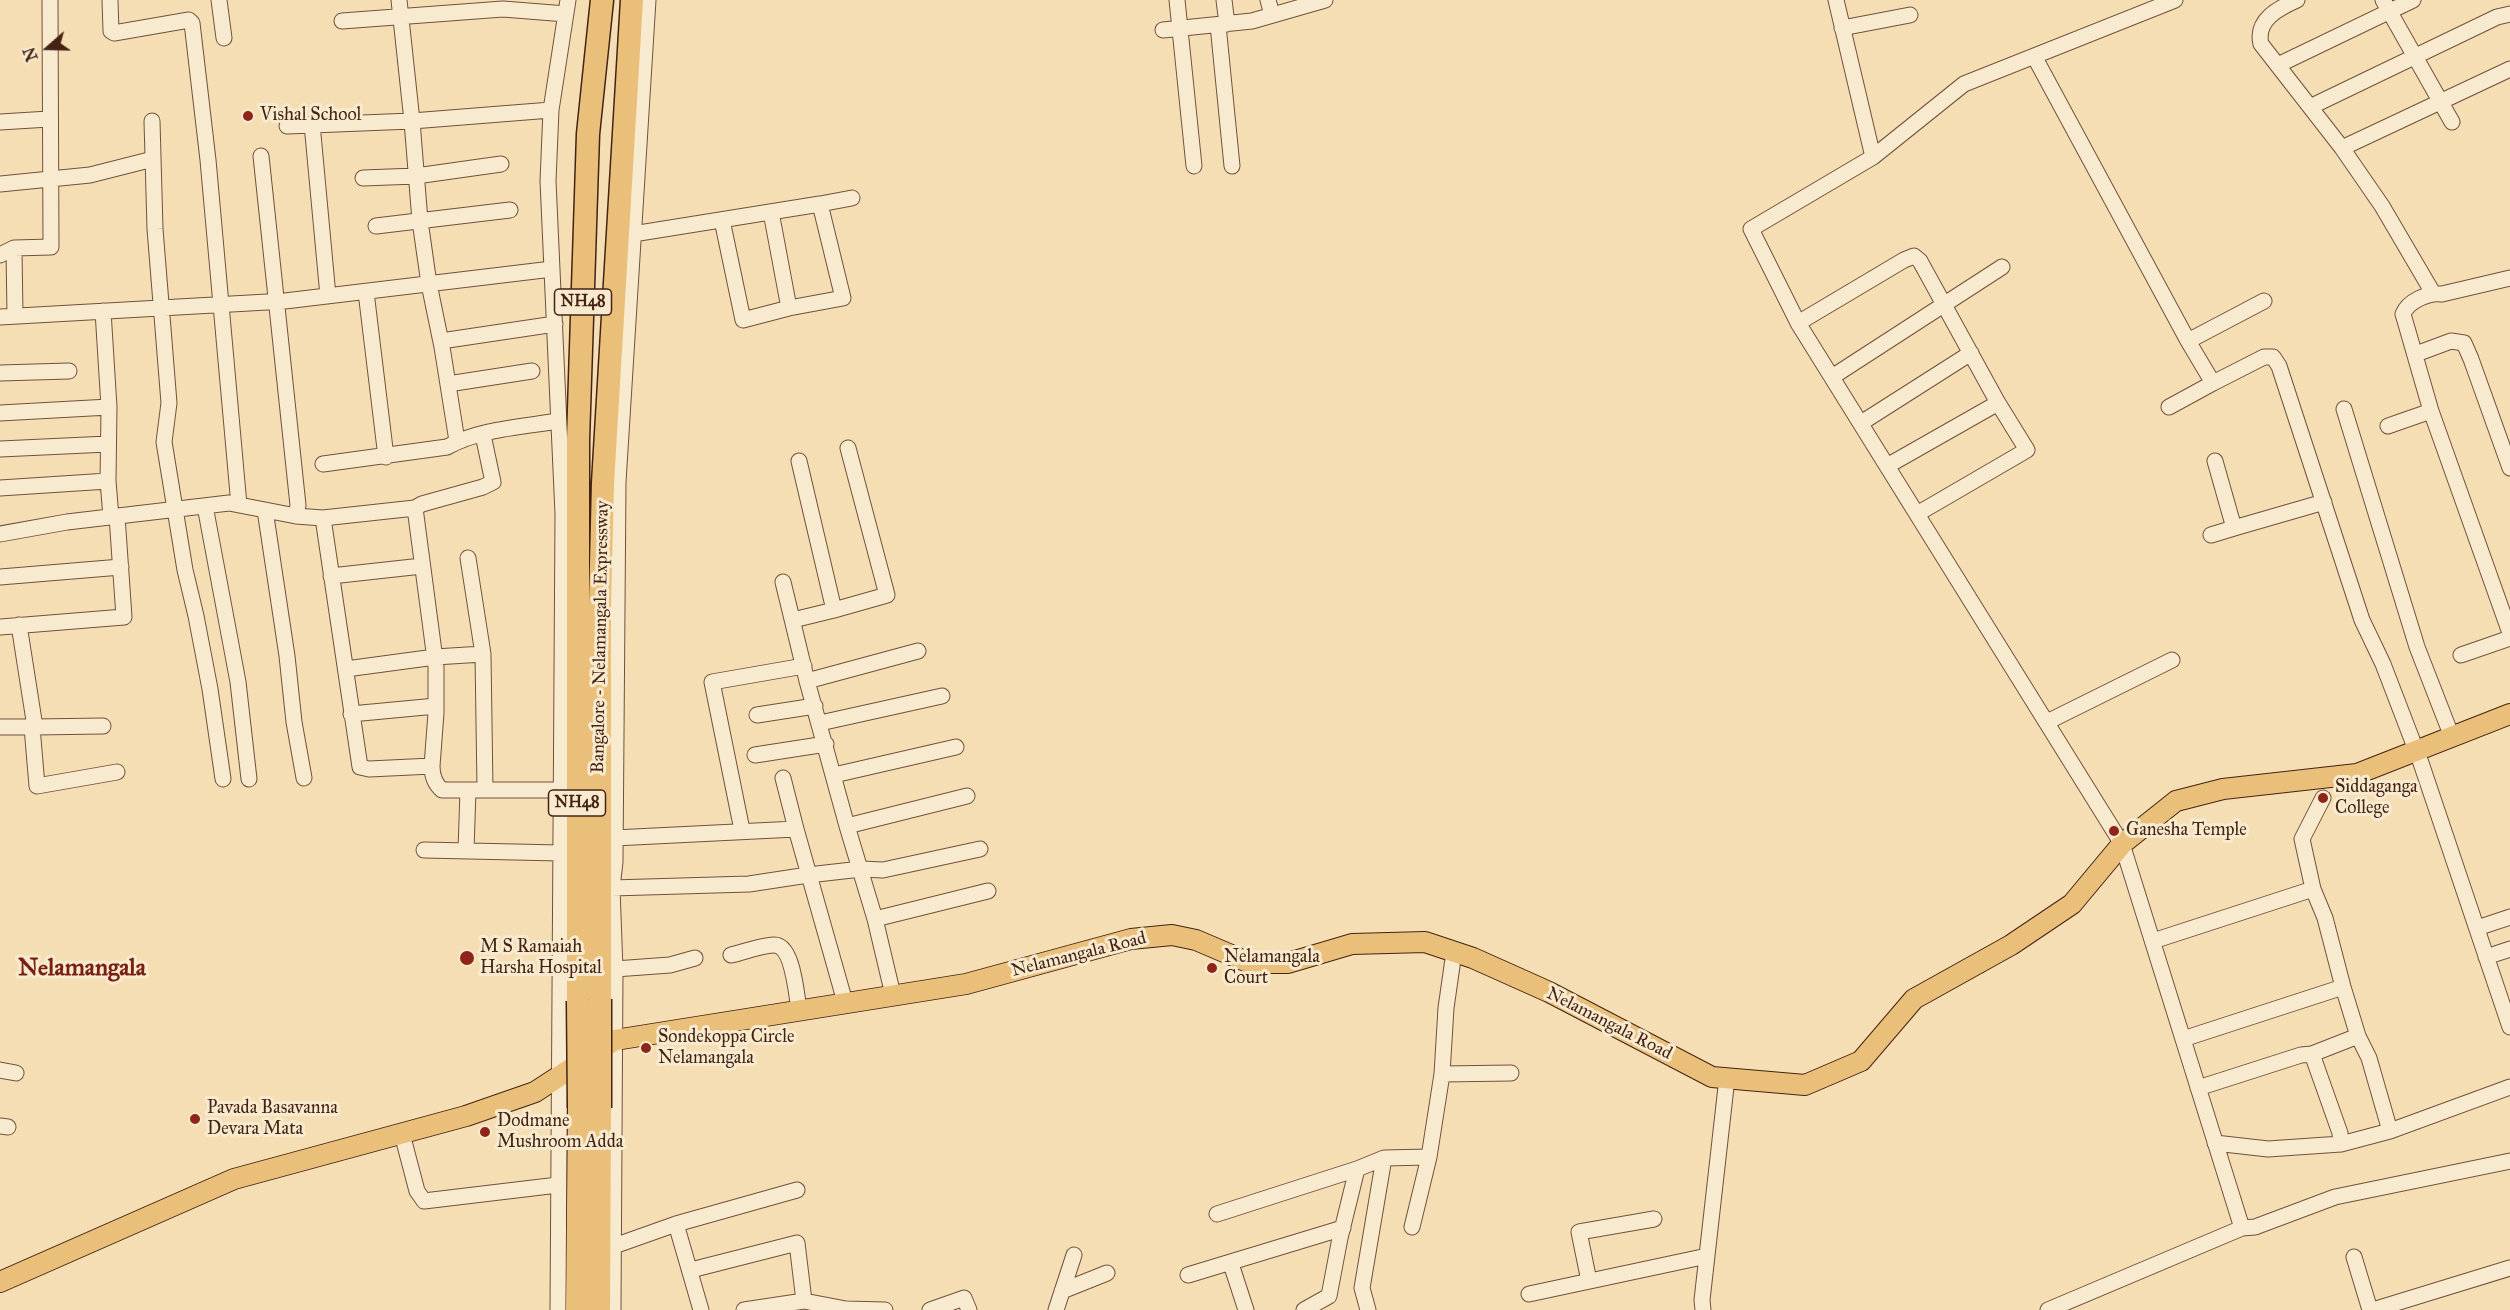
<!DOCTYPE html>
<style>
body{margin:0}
#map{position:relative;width:2510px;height:1310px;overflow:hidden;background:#f5deb3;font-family:"IM FELL Great Primer",serif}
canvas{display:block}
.north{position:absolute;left:18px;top:18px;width:60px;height:60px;-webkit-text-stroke:4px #f8eace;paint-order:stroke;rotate:250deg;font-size:16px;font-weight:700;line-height:24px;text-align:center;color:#442314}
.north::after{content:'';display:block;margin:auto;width:21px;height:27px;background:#442314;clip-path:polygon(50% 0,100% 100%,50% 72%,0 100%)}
</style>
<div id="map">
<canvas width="2510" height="1310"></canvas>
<div class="north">N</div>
</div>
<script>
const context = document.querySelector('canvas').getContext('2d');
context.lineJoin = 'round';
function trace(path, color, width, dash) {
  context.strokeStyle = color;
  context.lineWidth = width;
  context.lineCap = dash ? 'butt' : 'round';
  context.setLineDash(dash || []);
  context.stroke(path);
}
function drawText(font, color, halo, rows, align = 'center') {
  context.font = font + ' "IM FELL Great Primer",serif';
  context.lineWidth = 6;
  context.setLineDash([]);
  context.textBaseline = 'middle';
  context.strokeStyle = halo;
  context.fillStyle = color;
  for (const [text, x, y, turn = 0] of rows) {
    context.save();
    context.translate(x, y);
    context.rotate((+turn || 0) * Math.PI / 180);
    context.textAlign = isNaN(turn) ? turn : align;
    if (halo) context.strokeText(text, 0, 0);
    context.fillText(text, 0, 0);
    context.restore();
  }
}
const minor = new Path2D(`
 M110,0L111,31L114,33L189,20L192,23L208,160L239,505
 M219,0L224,38
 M399,0L412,121L420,221L429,284L442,347L457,441
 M1177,0L1194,166
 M1224,0L1227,24
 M1268,0L1272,15
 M1836,0L1873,157
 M2175,0L1964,84L1873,157L1751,229L1798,323L2122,844L2242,1228
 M2297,0C2279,8 2255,20 2261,44L2342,148L2382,206L2433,293
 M2383,0L2452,122
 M342,21L503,9L566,14
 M1218,25L1232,166
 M1842,28L1910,15
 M1163,30L1252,21L1325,0
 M2034,56L2188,341L2213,383L2264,357H2273L2279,366L2362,620L2383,664L2421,763L2510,1027
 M2278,65L2413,0
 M2310,107L2497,17L2510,14
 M152,121L155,229L169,403L164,442L185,570L196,616L210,689L223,779
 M0,122L49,119
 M312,124L328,296
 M287,126L412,121L551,110
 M2342,148L2510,69
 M261,156L298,505L296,516
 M363,178L416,176L501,164
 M0,184L90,175L153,159
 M820,204L852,198
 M722,220L743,320L789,308
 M376,226L510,210
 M633,234L820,204L843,298L789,308L771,212
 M14,248L15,316
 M0,255L14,248L51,247L50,0
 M2510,278L2442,294C2429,292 2408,301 2403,314L2431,411L2510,633
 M366,292L386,457
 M103,311L109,407L108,481L111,517
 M0,317L285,301L552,269
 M1798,323L1904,260L1914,256L1920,261L1998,403L2027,450L1917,514
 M441,341L555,324
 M2188,341L2264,301
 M2416,354L2451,341L2464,343L2471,359L2510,468
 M0,373L69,371
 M1832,377L2002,267
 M448,384L532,371
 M2169,407L2213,383
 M2344,409L2417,647L2452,737
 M0,413L109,407
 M1861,423L1971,353
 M2388,426L2431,411
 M0,449L108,444
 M2215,461L2234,528L2324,502
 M323,464L447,447C479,429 522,427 558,421
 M1887,466L1998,403
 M0,488L108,481
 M205,506L238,682L249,779
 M265,510L287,656L294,722L304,778
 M323,518L360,767L369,769L432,766L436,713V667L415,508
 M0,534L67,522L229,503L296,516L323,518L415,508L422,504L483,487L493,482L483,435
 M2211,535L2234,528
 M468,558L483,654L485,790H561
 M331,576L422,566
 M0,577L121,567
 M783,582L807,681L847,826L875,919L893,995
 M834,610L887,595L848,448
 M793,620L834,610L799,461
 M0,627L124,617L117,516
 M2461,655L2510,638
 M346,669L435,657L483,654
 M807,681L918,651
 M351,714L436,706
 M757,715L815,706
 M2047,722L2172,660
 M820,723L942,696
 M0,727H35L19,625
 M32,727L37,786L117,772
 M35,727L103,726
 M755,755L826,744
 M432,766C432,775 435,784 442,790H485
 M834,775L956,747
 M2323,798L2302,839L2313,889L2325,918L2343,987L2358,1036L2369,1058L2390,1131
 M847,826L967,796
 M796,829L845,1002
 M742,830L712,682L804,666
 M614,838L796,829L783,778
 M424,850L560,853
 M466,851L468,790
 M612,888L749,884L808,875L861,869L883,870L980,849
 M875,919L988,891
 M2477,928L2510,917
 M2153,941L2313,889
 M731,955C744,952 759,946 773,945C793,943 796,993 799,1009
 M2486,957L2510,949
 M615,969L670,965L695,958
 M2183,1039L2343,987
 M2312,1054L2340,1133L2341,1144
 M0,1070L16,1073
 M1442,1074L1511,1073
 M2198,1088L2301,1055L2312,1054L2358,1036
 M0,1126L8,1127
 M402,1134L417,1191L424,1201L558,1185
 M2215,1143L2268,1149L2341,1144L2390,1131L2510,1087
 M1217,1214L1357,1169
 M676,1224L701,1310
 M1412,1227L1429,1157L1442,1074L1446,1008L1454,952
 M614,1246L676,1224L797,1190
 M2354,1257L2370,1310
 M1231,1264L1246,1310
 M691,1270L797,1243L804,1301
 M1188,1275L1343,1228
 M1589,1281L1579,1232L1654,1219
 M1062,1291L1107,1273
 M1529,1294L1707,1256
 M558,1310L563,514L548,181L551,110L568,0
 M613,1310L615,969L612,888L615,862L618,482L648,0
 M744,1310L804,1301L846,1309L885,1310
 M930,1310L964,1298L969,1310
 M1056,1310L1074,1255
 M1304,1310L1329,1296L1340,1238L1357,1169L1384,1158L1429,1157
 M1368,1310L1362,1288L1384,1158
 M1703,1310L1702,1300L1727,1078
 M2048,1310L2242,1228L2255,1227L2335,1197L2510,1161
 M2373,1310L2510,1268`);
const major = new Path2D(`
 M0,1282L234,1179L466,1116L535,1092L615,1040L966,984L1131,939L1172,935L1196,940L1250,963H1288L1352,944L1425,942L1473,958L1549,992L1712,1077L1805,1085L1861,1061L1914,999L2011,945L2072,904L2122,844L2176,801L2223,789L2357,774L2510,714`);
const highway = new Path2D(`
 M600,999V605L603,483L632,0
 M578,1001V440L588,134L602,0
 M577,1310L579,1108
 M599,1310L600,1108`);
trace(minor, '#70523c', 17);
trace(major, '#442314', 22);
trace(highway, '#442314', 25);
trace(minor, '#f8eace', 15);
trace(major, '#eabf7a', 20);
trace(highway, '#eabf7a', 22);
const highwayBridge = new Path2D(`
 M600,999V1108
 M578,1001L579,1108`);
trace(highwayBridge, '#442314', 25, []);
trace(highwayBridge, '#eabf7a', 22);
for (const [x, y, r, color] of [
 [248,116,6,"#8f2418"],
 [2323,798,6,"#8f2418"],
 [2114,831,6,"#8f2418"],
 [467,958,8,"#8f2418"],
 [1212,968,6,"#8f2418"],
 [646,1048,6,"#8f2418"],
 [195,1119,6,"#8f2418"],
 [485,1132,6,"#8f2418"]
]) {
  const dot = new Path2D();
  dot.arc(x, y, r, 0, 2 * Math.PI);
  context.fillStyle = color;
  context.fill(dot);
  trace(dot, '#f8eace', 2);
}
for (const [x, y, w] of [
 [583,302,57],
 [577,803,57]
]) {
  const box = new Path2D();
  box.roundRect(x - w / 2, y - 13, w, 26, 4.5);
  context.fillStyle = '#f8eace';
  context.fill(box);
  trace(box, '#442314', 1.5);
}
drawText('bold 16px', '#442314', null, [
 ["NH48",583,302],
 ["NH48",577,803]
]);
drawText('18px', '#442314', '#f8eace', [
 ["Vishal School",260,116],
 ["Siddaganga",2335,788],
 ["College",2335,809],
 ["Ganesha Temple",2126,831],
 ["M S Ramaiah",480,948],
 ["Harsha Hospital",480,969],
 ["Nelamangala",1224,958],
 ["Court",1224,979],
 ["Sondekoppa Circle",658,1038],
 ["Nelamangala",658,1059],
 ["Pavada Basavanna",207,1109],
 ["Devara Mata",207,1130],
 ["Dodmane",497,1122],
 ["Mushroom Adda",497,1143]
], 'left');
drawText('18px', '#442314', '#f8eace', [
 ["Bangalore - Nelamangala Expressway",601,637,-89],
 ["Nelamangala Road",1079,955,-14],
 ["Nelamangala Road",1609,1024,27]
]);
drawText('bold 24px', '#7a1f14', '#f8eace', [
 ["Nelamangala",82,969]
]);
</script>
